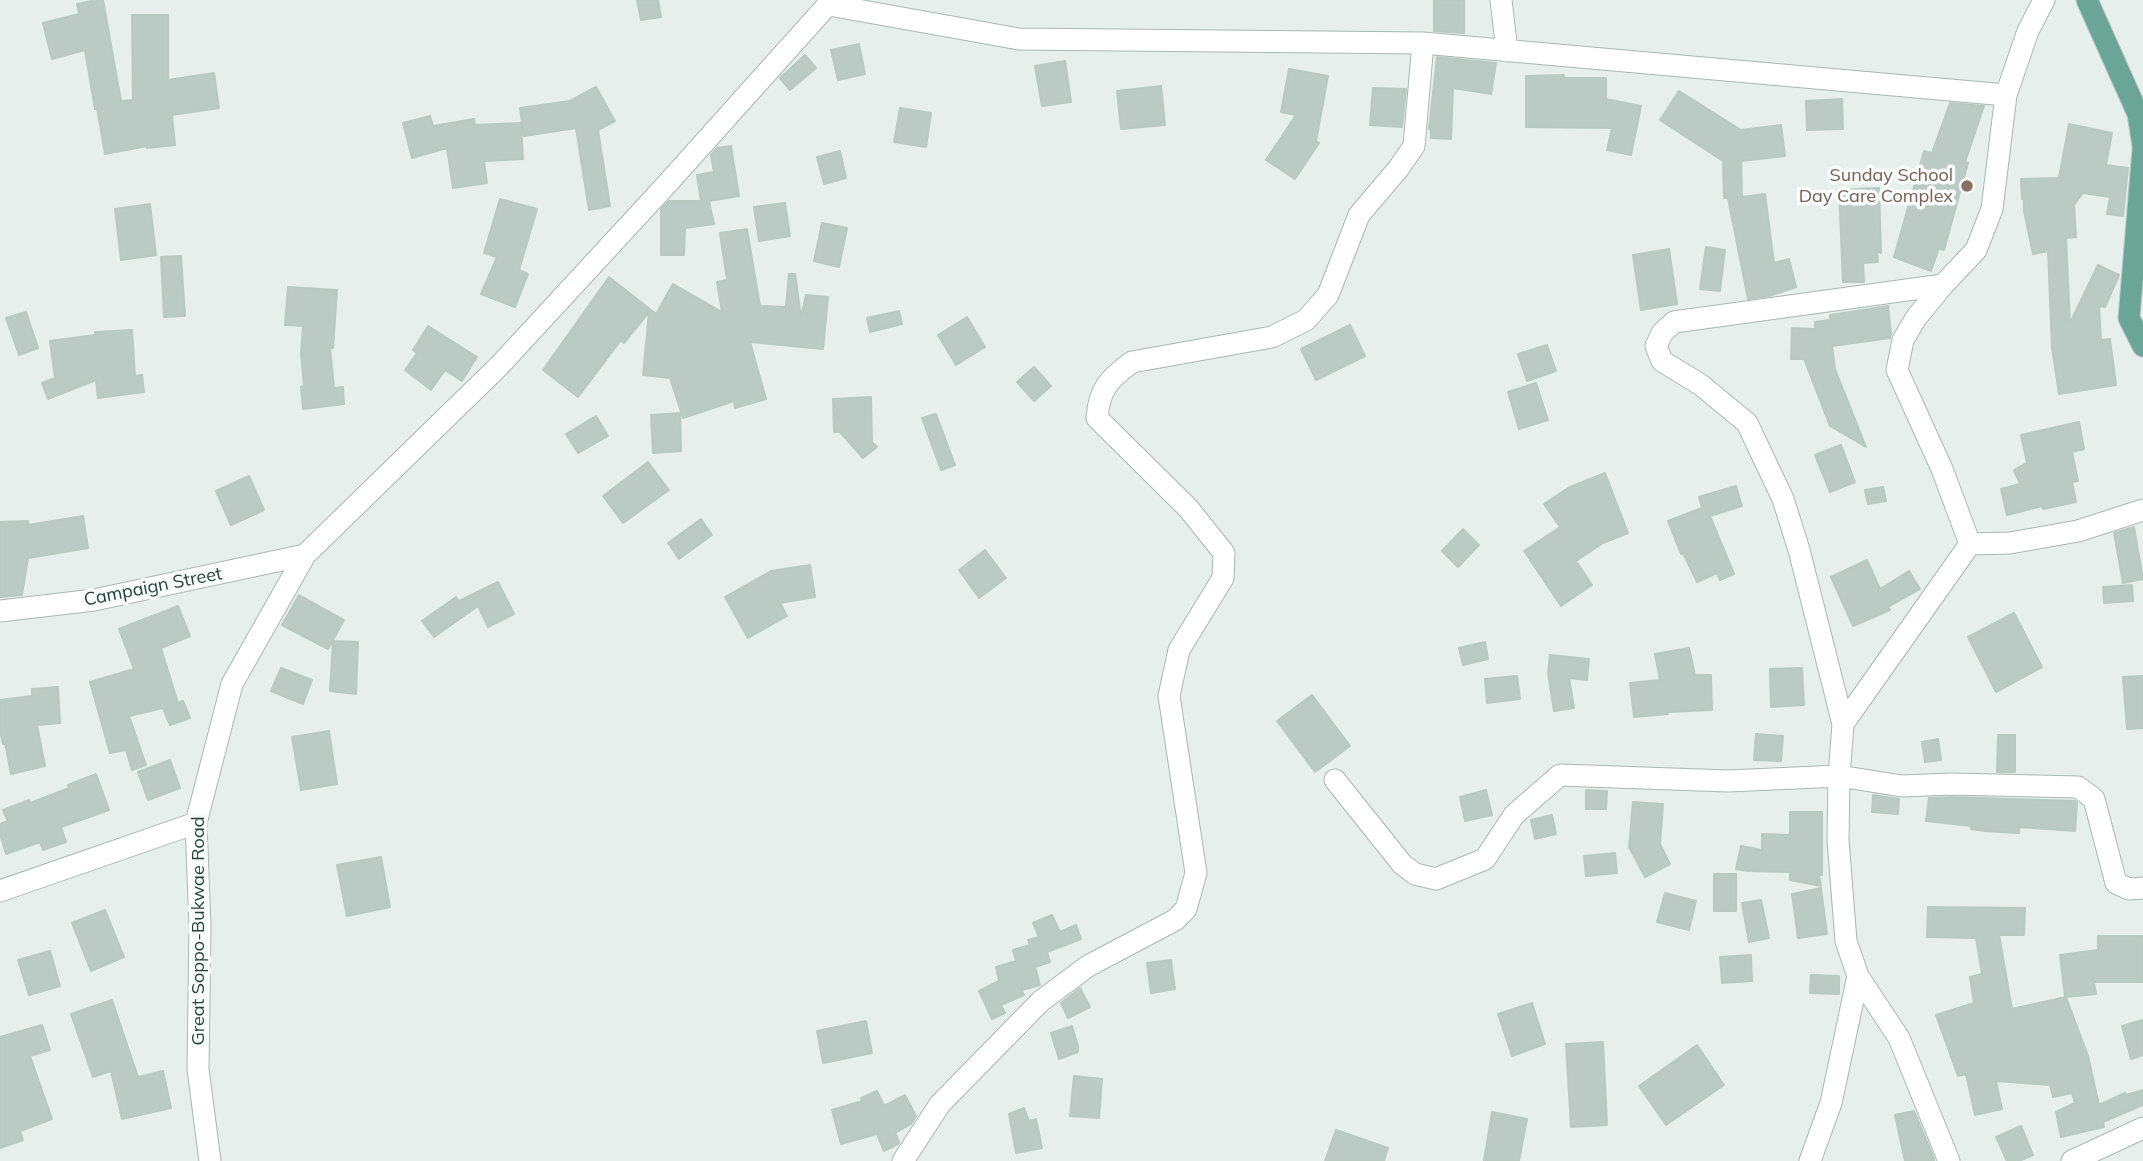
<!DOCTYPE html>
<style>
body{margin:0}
canvas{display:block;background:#e6efeb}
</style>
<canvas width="2143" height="1161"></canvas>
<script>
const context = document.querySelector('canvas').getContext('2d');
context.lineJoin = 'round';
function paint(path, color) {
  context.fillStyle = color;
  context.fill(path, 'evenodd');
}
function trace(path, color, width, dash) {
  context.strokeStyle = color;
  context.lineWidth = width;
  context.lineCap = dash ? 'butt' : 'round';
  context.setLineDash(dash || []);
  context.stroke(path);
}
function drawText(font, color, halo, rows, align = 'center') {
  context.font = font + ' Mulish,sans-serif';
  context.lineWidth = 7;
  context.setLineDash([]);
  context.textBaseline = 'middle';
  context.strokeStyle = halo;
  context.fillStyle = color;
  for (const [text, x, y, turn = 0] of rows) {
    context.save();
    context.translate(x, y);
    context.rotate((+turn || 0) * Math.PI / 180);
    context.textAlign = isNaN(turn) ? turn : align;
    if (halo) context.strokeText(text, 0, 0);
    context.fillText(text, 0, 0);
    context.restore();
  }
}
const building = new Path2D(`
 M96,0H103L121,101L133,100L132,15H168V80L214,73L219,108L172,115L175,145L147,148V146L105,154L97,108L95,109L85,50L52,59L43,23L79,14L77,4Z
 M637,0H658L661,17L641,20Z
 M1434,0H1464V33L1434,31Z
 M859,44L865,74L838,80L831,50Z
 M805,55L816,68L790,90L780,78Z
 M1437,57L1496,63L1491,94L1453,88L1451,139L1431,138V129H1429Z
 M1065,61L1071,102L1042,106L1035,66Z
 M1289,69L1328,76L1316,141L1319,143L1295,179L1266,160L1296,115L1281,112Z
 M1564,75V78H1606V99L1641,106L1631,155L1607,150L1612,128L1526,127V76Z
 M1161,86L1165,125L1121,129L1117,91Z
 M596,87L615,121L598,130L610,206L589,210L576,128L524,136L520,108L570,101Z
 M1373,88L1406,89L1402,127L1370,125Z
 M1679,91L1741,130L1781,125L1785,156L1741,161L1742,197L1765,194L1774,263L1789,259L1796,287L1769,296L1748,299L1728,198H1724L1723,161L1660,120Z
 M1842,99L1843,129L1807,130L1806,101Z
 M1950,103L1984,106L1965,162L1968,163L1944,250L1939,248L1931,271L1894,257L1924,151L1932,153Z
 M900,108L931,113L926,147L894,142Z
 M430,116L433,126L474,119L475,125L521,123L523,159L484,161L487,183L453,188L447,148L412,158L403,123Z
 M2069,124L2112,133L2106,165L2128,168L2123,216L2107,214L2110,197L2083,193L2074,205L2076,237L2066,238L2070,323L2098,265L2119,275L2105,307L2099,306L2101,340L2110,339L2116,385L2059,394L2052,348L2048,251L2033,254L2024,211V199H2022L2021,179L2059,178Z
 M731,146L739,196L709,201L714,224L685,228L684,255H661V209L669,201H701L697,175L714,172L711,155L717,148Z
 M840,151L846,178L824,184L817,157Z
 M1879,188L1881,253L1877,251L1878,262L1863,263L1864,282H1843L1839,190Z
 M500,199L537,209L519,270L528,274L515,307L481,294L497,257L484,253Z
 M785,203L790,236L759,241L754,207Z
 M150,204L156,255L121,260L115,209Z
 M822,223L847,228L839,267L814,261Z
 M747,229L760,306L786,307L789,274H795L801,317L806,295L828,297L823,349L750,342L766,399L735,408L734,401L683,418L670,378L643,375L649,312L624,343L621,340L578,397L543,370L609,277L656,314L673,284L722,312L717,282L727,280L720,233Z
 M1706,247L1725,250L1720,291L1700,289Z
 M1669,249L1677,304L1641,310L1633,255Z
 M181,256L185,316L164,317L161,257Z
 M288,287L337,290L333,348H330L334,388L343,387L344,404L303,409L301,387L304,386L301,354L303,326L285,325Z
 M1888,306L1891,334L1890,338L1832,346L1835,369L1866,447L1830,426L1804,359H1791L1792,328L1815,329V322L1830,320V315Z
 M899,311L902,324L870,332L867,318Z
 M26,312L38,348L19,355L6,318Z
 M967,317L985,347L956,365L938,335Z
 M1350,325L1365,356L1316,380L1301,349Z
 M428,326L477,357L462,381L445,370L431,390L405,370L417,353L413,350Z
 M132,330L135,376L142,375L144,392L98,398L96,380L48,399L42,383L55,378L50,341L95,335V332Z
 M1547,345L1556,371L1527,381L1518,354Z
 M1034,367L1051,386L1034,401L1017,382Z
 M1536,383L1548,420L1519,429L1508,392Z
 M871,397L872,442L877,447L863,458L840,432H834L833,399Z
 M680,413L681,451L653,453L651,415Z
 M936,414L955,465L941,470L922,418Z
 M596,416L608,436L578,453L566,434Z
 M2079,422L2084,449L2072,452L2078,481L2072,482L2076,502L2043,509L2042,506L2007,515L2001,489L2020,484L2014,470L2027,463L2021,435Z
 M1841,445L1855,482L1830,492L1815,455Z
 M648,462L669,490L623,523L603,496Z
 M1605,473L1628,533L1603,543L1576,561L1592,585L1561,606L1524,551L1560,527L1544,504L1568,488Z
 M249,476L264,510L231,525L216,491Z
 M1736,486L1742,506L1710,516L1734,574L1720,580L1717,573L1697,582L1683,553L1681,554L1668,521L1702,508L1699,497Z
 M1883,487L1886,501L1868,504L1865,490Z
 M83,516L88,548L28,558L22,595L0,597V522L28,521V525Z
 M701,519L712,535L679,559L668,543Z
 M2134,527L2143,579L2123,583L2114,533Z
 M1463,529L1479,545L1458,567L1442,551Z
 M985,550L1006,578L979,598L959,570Z
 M1867,560L1880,589L1909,571L1920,589L1888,607L1890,610L1853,626L1831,577Z
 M810,565L815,597L780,603L787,616L748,638L725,597L771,571Z
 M498,582L514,614L488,627L478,606L434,637L422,621L456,597L459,601Z
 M2132,585L2133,601L2104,603L2103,587Z
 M299,595L344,620L328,649L282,625Z
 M178,606L190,636L161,648L178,703L183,701L190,718L170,725L163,708L129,716L146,765L132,770L126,750L110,753L90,682L134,669L119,629Z
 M2014,613L2042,667L1996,692L1968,637Z
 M333,641L358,642L356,694L330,691Z
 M1485,642L1488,659L1463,665L1459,648Z
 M1689,648L1695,675H1711L1712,710L1668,712V714L1634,717L1630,683L1660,680L1655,654Z
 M1550,655L1589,659L1587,680L1569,678L1574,708L1554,711L1548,673Z
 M281,668L312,680L303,704L271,691Z
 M1802,668L1804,705L1771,707L1770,669Z
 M1517,676L1520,699L1487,703L1485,679Z
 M2143,676V728L2127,729L2123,677Z
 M58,687L60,723L37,725L45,766L11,774L5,743L3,744L0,731V700L32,696V689Z
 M1312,695L1350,746L1315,772L1277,721Z
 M329,731L337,784L301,790L292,737Z
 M1756,734L1783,736L1781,761L1754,760Z
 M1998,735H2015V772H1997Z
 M1938,739L1941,760L1925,762L1922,742Z
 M170,760L180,788L148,800L138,772Z
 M96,774L109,810L61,827L66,842L43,850L40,842L6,854L0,834V824L8,821L3,810L29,800L30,803L69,788L68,785Z
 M1486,790L1492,815L1465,821L1460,797Z
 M1586,790L1607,791L1606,809H1586Z
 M1873,795L1899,799L1898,814L1872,812Z
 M1951,797L2075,801L2077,803L2075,831L2019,827V833L1985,831L1971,829L1972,826L1926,821L1929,798Z
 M1633,802L1663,804L1660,844L1670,864L1645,877L1629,847Z
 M1790,812H1822V875H1819L1821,886L1790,880V872L1748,871L1736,869L1741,846L1762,850V834L1790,835Z
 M1552,815L1556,834L1535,839L1531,820Z
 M1615,853L1617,873L1586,876L1584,856Z
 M381,857L390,907L347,916L337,865Z
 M1714,874H1736V911H1714Z
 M1821,888L1827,934L1798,938L1792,894Z
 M1665,893L1696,901L1689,930L1657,922Z
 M1761,900L1769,938L1749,942L1742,903Z
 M1928,907L2025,908L2024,935H1999L2012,1009L2066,997L2088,1056L2099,1105L2125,1093L2126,1095L2143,1090V1105L2103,1122L2104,1127L2061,1137L2056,1112L2075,1103L2072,1093L2053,1097L2050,1085L1996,1081L2002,1109L1975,1115L1966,1074L1958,1076L1936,1015L1974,1003L1970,977L1982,974L1976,938L1927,937Z
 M105,910L124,957L91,971L72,923Z
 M1052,915L1060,932L1076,925L1081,939L1047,952L1050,962L1035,967L1040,985L1022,990L1024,995L1001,1005L1005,1013L992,1019L979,991L999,981L996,967L1016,961L1013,950L1030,945L1028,940L1039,937L1033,923Z
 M2098,936H2143V982H2094L2096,994L2065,997L2060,955L2098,950Z
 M50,951L60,986L29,995L18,960Z
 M1751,955L1752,981L1722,983L1720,957Z
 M1171,960L1175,989L1151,993L1147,963Z
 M1811,975L1839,976V994L1810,993Z
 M1080,988L1090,1007L1068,1018L1061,1003Z
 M112,1000L138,1077L163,1071L171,1108L122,1119L111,1071L93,1077L71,1014Z
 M1532,1003L1545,1044L1512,1056L1498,1014Z
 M2143,1020V1055L2131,1059L2122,1026Z
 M866,1021L872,1053L823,1063L817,1031Z
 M42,1025L50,1050L30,1056L52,1119L20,1131L23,1140L0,1148V1037Z
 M1072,1026L1078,1046V1052L1059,1059L1051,1033Z
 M1603,1042L1607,1125L1571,1127L1566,1044Z
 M1697,1045L1724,1085L1666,1125L1639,1086Z
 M1074,1076L1102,1079L1099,1118L1070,1116Z
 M877,1091L884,1106L905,1095L916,1116L911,1124L895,1133L899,1142L898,1144L884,1151L877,1134L841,1144L832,1110L862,1101L861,1098Z
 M1024,1108L1029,1121L1036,1119L1042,1148L1016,1153L1009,1114Z
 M1914,1111L1934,1159V1161H1905L1895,1115Z
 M1492,1112L1527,1119L1519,1161H1484Z
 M2021,1126L2033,1155L2019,1161H2007L1996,1137Z
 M1336,1130L1388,1148L1384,1161H1325Z`);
paint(building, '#bbcac4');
trace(building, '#b8c9c2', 2);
const minor = new Path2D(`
 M1501,0L1507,51
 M2044,0L2028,31L2006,95L1992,209L1976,250L1943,285L1916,318L1903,340L1897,370L1942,469L1970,544L2010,543L2078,531L2143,510
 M829,5L1019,39L1423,43L2006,95
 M0,611L94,600L305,555
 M1843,724L1799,550L1783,499L1747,423L1701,385L1662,361L1656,346L1662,333L1674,322L1943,285
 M1335,780L1402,864L1415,874L1436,879L1485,859L1514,815L1560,775L1728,781L1839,776L1902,786L1951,784L2078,787L2094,799L2116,883L2129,889L2143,888
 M0,891L196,823
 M210,1161L198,1069L200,926L196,823L232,684L305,555L499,366L667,184L832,0
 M903,1161L940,1104L1041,1001L1088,966L1175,920L1186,909L1196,873L1169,696L1179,650L1223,578L1224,553L1188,508L1097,418C1099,389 1109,379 1132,362L1272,337L1306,320L1328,295L1359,215L1398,169L1414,146L1423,43
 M1810,1161L1831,1103L1858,976
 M1949,1161L1899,1038L1858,976L1846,941L1838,840L1839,776L1843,724L1970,544
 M2072,1161L2143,1128`);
const major = new Path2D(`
 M2087,0L2138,114L2143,146
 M2143,149L2129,318L2143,346`);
trace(minor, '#a8b8b2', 23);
trace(major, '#c2cac8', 23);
trace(minor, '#fff', 21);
trace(major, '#6aa596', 21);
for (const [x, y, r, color] of [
 [1967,186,7,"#8d6e63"]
]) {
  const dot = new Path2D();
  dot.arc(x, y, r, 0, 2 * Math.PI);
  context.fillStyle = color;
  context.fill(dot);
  trace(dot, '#f7fbf9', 2.5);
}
drawText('18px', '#785e54', '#f7fbf9', [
 ["Sunday School",1953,176],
 ["Day Care Complex",1953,197]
], 'right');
drawText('18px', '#24423a', '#f7fbf9', [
 ["Campaign Street",153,587,-11],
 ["Great Soppo-Bukwae Road",199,931,-90]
]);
</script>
